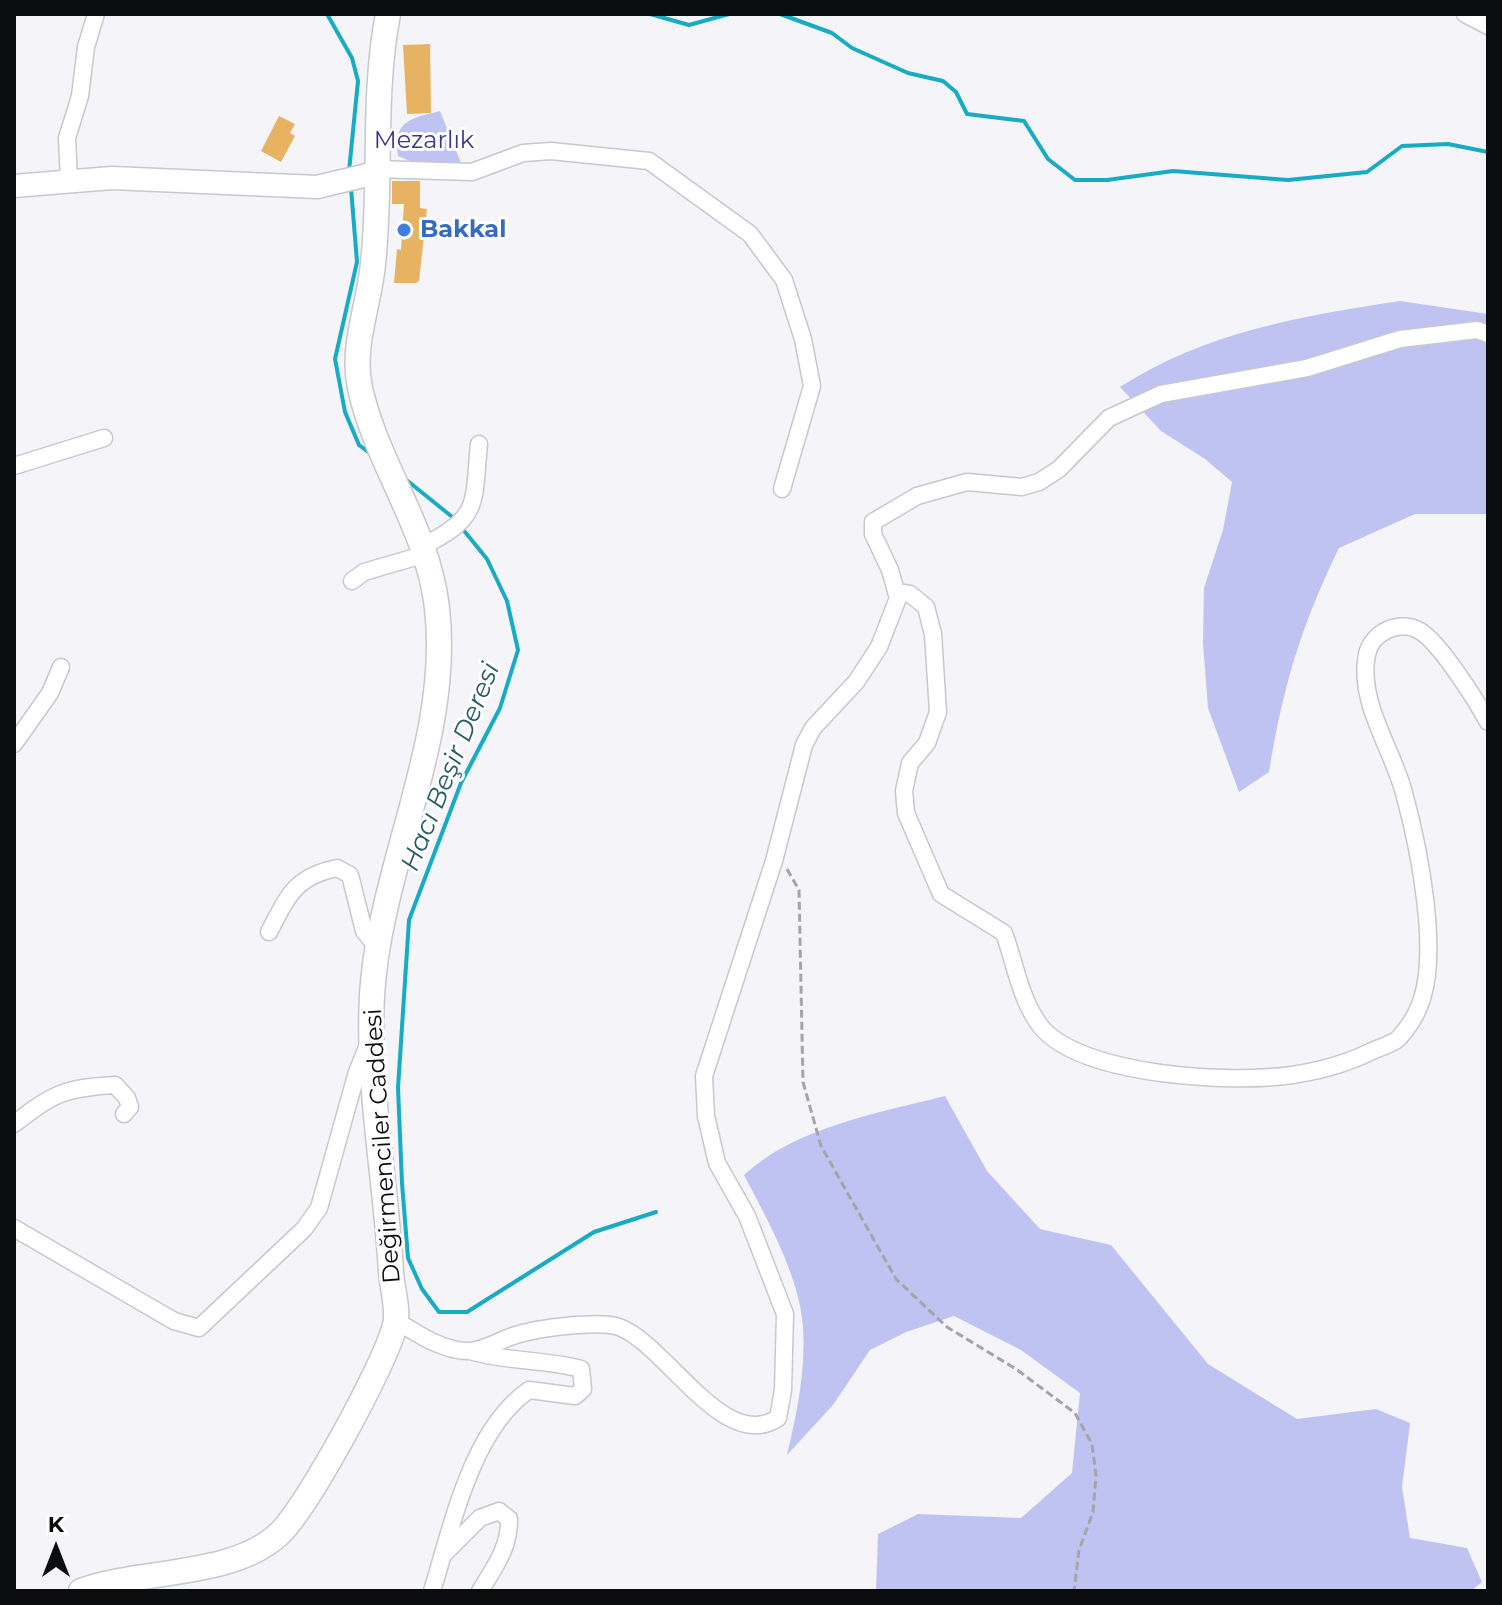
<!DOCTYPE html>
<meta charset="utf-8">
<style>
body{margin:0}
#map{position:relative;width:1502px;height:1605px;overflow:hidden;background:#f4f4f9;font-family:Montserrat,sans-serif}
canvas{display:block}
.frame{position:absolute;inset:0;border:16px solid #0b0c0d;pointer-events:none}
.north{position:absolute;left:16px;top:1509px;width:80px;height:80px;-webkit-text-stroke:6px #fff;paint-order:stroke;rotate:0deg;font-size:22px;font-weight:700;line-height:32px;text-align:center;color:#0b0c0d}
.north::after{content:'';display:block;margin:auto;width:28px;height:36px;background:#0b0c0d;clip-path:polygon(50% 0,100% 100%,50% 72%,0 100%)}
</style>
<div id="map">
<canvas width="1502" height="1605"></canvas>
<div class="frame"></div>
<div class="north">K</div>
</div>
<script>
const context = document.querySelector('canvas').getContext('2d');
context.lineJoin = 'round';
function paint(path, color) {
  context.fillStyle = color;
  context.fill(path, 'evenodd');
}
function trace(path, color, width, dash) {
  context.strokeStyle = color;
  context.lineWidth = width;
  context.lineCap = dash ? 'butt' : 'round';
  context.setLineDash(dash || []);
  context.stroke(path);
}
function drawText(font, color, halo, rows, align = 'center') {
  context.font = font + ' Montserrat,sans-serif';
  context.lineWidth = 6;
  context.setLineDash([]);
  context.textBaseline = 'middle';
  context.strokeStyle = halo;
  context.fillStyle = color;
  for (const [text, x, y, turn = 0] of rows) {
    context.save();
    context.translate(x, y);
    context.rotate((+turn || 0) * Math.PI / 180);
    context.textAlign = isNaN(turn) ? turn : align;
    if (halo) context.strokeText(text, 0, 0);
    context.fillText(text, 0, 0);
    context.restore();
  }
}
paint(new Path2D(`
 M440,111L463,168L425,167L398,156C393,120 410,119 440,111Z
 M1400,301L1488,314V514H1415L1339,548C1301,626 1283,686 1269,772L1239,792L1208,708L1203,643L1204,588L1223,530L1232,482L1205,459L1161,431L1120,387C1205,332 1302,316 1400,301Z
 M945,1096L987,1171L1040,1229L1111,1245L1208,1364L1297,1419L1376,1409L1410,1423L1402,1487L1410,1538L1467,1548L1482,1582L1471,1591H876L878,1534L918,1514L1021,1518L1072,1473L1080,1393L1021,1350L954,1316L906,1332L870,1350L833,1405L787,1455C797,1413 806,1370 803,1326C799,1275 767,1219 744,1175C796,1127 878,1113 945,1096Z`), '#bfc3f2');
trace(new Path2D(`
 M327,14L352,58L358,81L349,171
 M650,14L689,25L729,14
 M780,14L832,33L852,48L908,73L943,81L956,92L967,114L1024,121L1048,159L1075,180H1107L1173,171L1288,180L1367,172L1402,146L1448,144L1488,152
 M351,188L357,262L335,359L345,412L359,445L371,454
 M404,478L456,520
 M461,527L487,559L507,601L518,650L500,708L461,783L409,920L398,1088L402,1183L408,1258L422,1289L439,1312H467L594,1232L656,1212`), '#17abc4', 4);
paint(new Path2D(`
 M430,44L431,113L407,114L403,45Z
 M279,116L295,124L290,133L295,136L281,162L261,151Z
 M392,181H420V208L427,209L419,281L416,283H394L397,249L401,250L404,204H392Z`), '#e7b362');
const minor = new Path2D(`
 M1465,14L1488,26
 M376,169L472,172L523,153L551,151L649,161L750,234L784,280L803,339L812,386L782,489
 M69,180L67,138L80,96L86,47L96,14
 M14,466L104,438
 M423,546C481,517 473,504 479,444
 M352,581L364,572L426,554
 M896,592L910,594L926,607L933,634L938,712L927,743L910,763L904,791L906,813L941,894L1004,933C1015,963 1021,1003 1042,1028C1084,1076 1231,1084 1292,1075C1319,1071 1348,1063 1372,1051C1381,1047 1393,1044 1399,1038C1406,1030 1415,1017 1419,1007C1441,956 1419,848 1404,793C1393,750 1357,701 1367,654C1372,632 1400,619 1420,631C1440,643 1476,700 1488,722
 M14,744L50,693L61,667
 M269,932C288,896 294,877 337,868L350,875L364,931L378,949
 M14,1124C54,1093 64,1088 115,1085L127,1098L130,1107L124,1114
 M14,1228L174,1321L199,1328L304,1229L319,1208L357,1072L368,1045
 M397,1321C417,1334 445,1352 470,1351C485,1350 502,1339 516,1335C538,1328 599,1320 619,1327C666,1344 724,1454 778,1418L783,1390L785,1314L747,1216L717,1163L706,1116L704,1076L774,861L804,745L813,728L856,682L879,647L898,598L890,570L873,534V522L917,496L967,482L1022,487L1039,482L1059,469L1109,418L1161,394L1307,368L1400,339L1477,330L1488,334
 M444,1554L480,1518L499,1511L509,1519C510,1547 494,1568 480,1591
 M432,1591C452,1527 471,1430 529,1390L575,1396L583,1389L581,1369C544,1359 507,1362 470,1351`);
const tertiary = new Path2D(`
 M14,186L112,178L317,187L376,173`);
const secondary = new Path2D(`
 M81,1591C141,1569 230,1578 278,1535C306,1510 386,1363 395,1325C399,1310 392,1288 391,1272C386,1180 367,1087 372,995C380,864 452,741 437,608C428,528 377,465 360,388C351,346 369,306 373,264C382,181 372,97 388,14`);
trace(minor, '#c7c8cd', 19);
trace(tertiary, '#c7c8cd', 25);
trace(secondary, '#c7c8cd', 27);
trace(new Path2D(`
 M787,869L799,890L803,1082L821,1146L896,1279L947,1327L1016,1369L1075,1413L1092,1444L1096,1476L1093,1512L1079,1550L1074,1591`), '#a4a5a8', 3, [8, 4]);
trace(minor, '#fff', 16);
trace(tertiary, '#fff', 22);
trace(secondary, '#fff', 24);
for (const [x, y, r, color] of [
 [404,230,8,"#3f7fe0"]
]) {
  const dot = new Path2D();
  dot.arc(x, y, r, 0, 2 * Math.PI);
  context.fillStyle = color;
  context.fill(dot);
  trace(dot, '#fff', 3);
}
drawText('24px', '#3c3590', '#fff', [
 ["Mezarlık",424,141]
]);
drawText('bold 24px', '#366cbe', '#fff', [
 ["Bakkal",420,230]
], 'left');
drawText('24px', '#0b0c0d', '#fff', [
 ["Değirmenciler Caddesi",383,1146,-94]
]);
drawText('italic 26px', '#285c67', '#fff', [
 ["Hacı Beşir Deresi",451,767,-68]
]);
</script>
